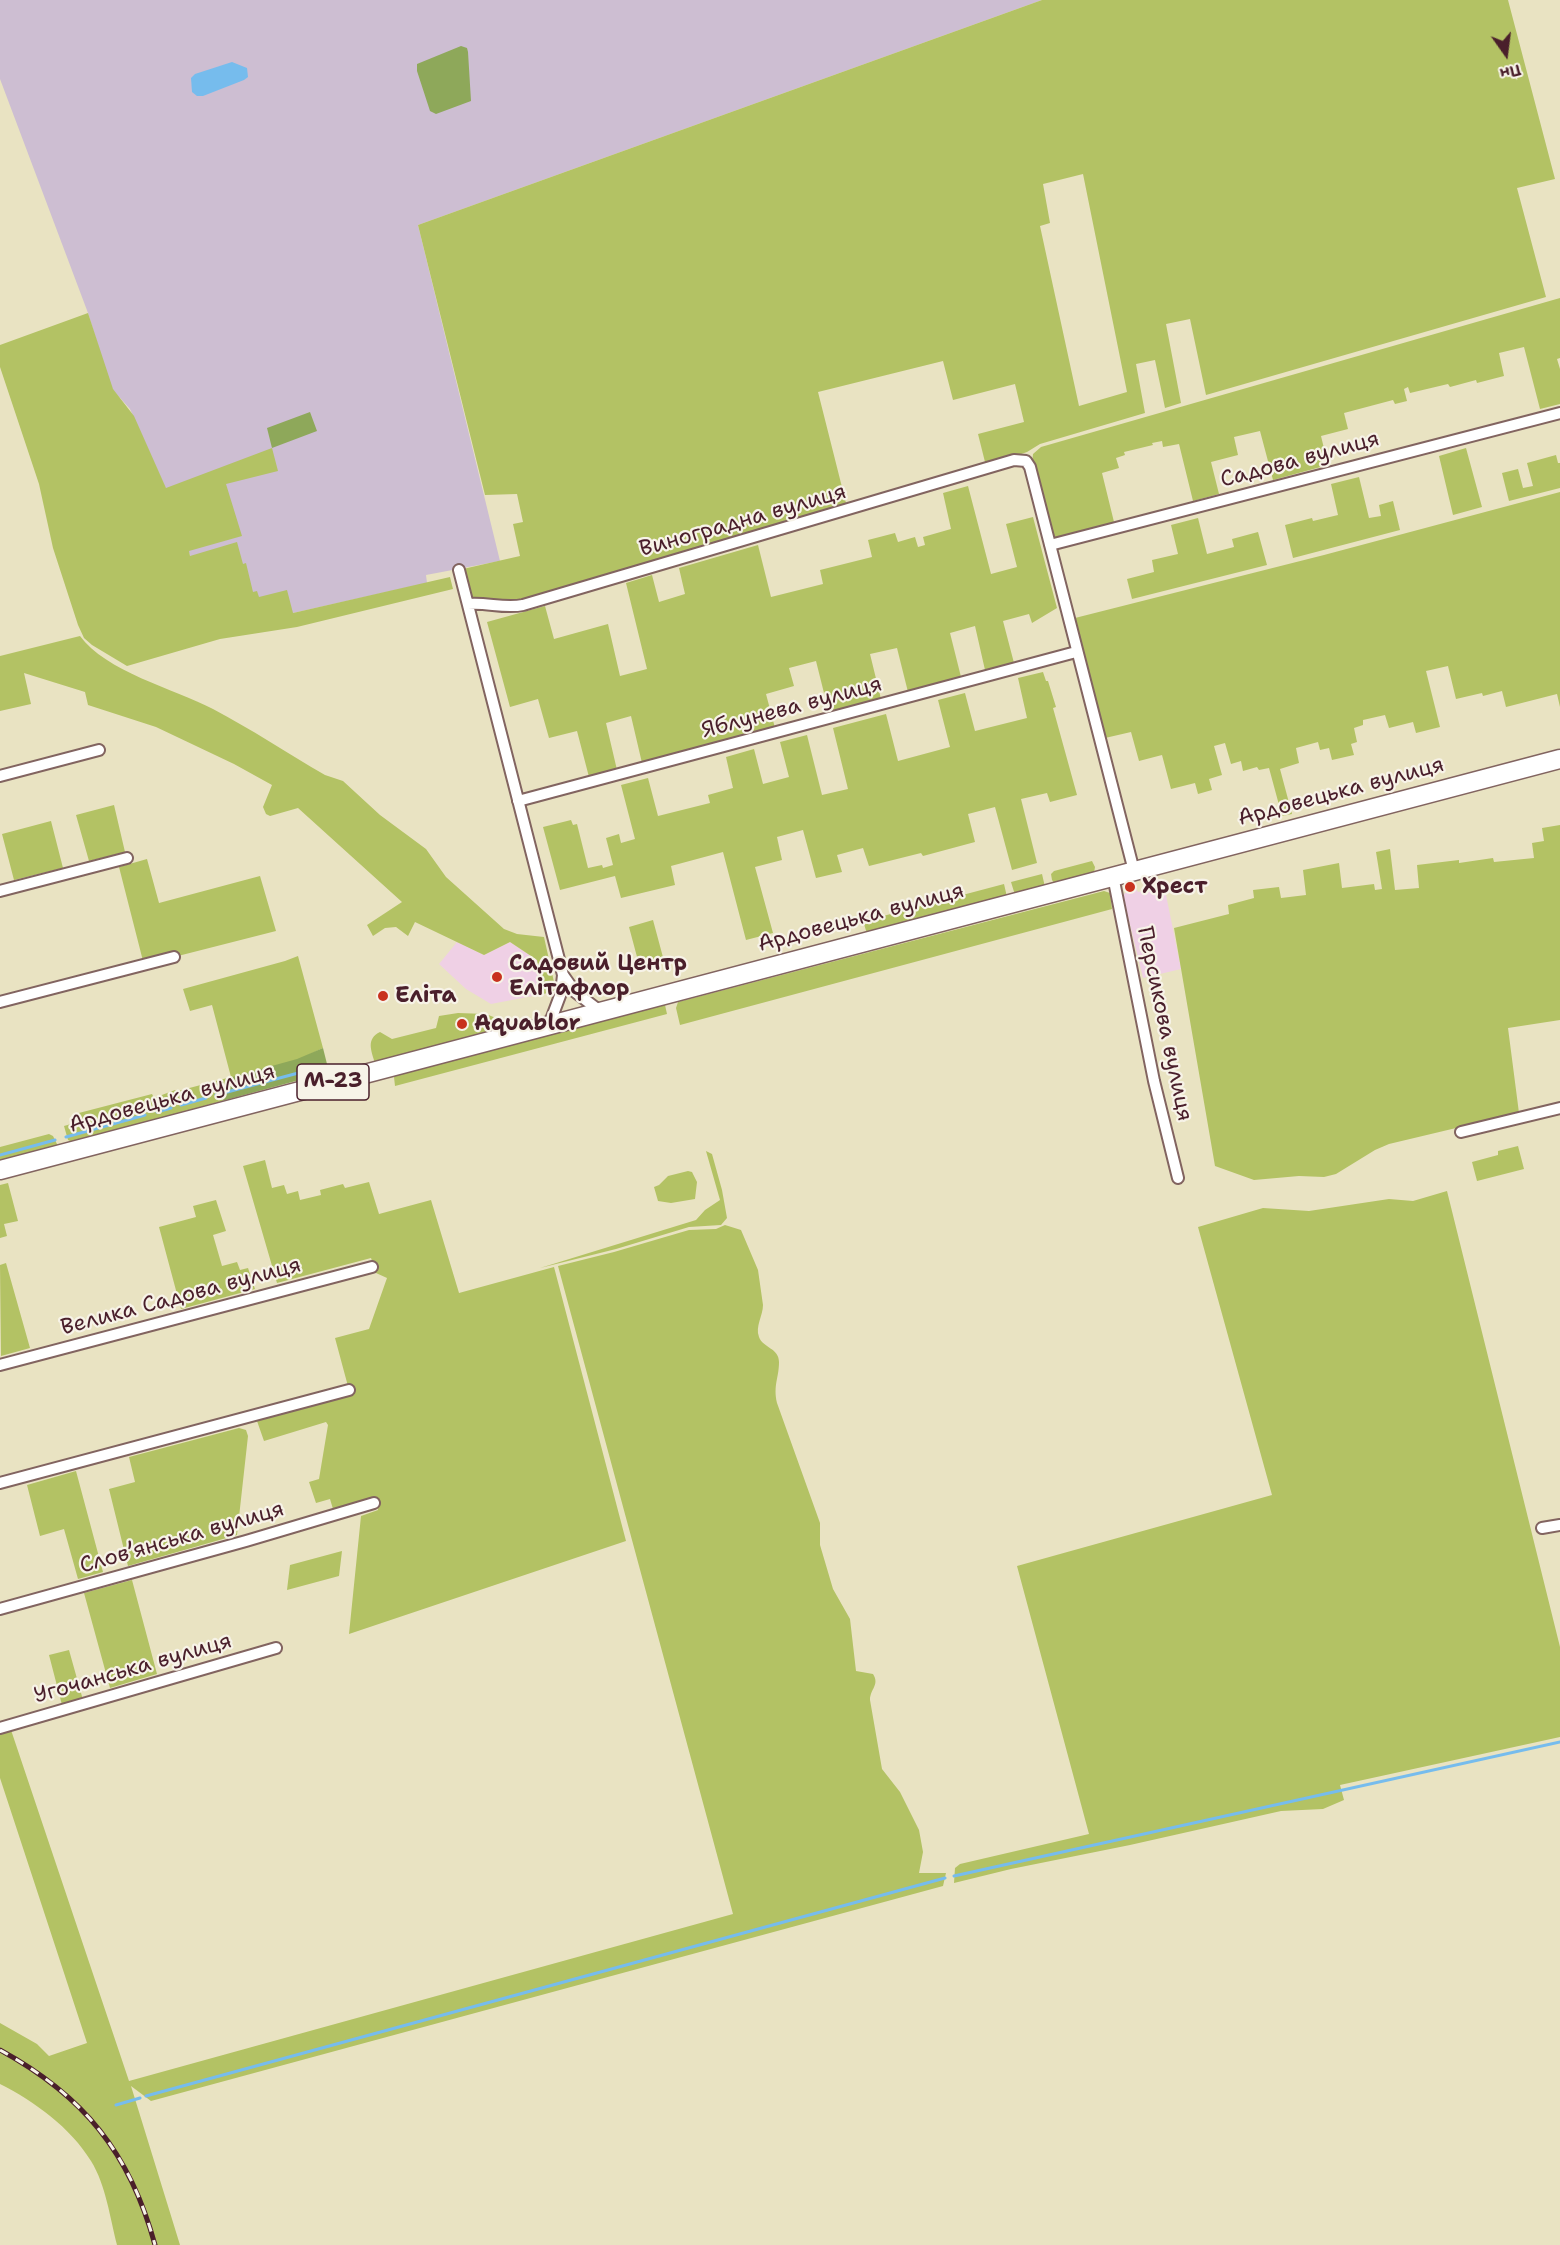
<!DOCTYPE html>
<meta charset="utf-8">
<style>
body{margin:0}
#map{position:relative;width:1560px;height:2245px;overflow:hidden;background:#e9e3c2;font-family:"Shantell Sans",sans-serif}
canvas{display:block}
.north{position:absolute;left:1476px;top:24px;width:60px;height:60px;-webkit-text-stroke:4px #f7f3e8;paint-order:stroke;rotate:166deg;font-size:16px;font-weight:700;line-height:24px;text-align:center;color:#4a1f2b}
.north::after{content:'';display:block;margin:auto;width:21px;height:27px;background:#4a1f2b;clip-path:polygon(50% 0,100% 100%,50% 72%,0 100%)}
</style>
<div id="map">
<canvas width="1560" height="2245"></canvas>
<div class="north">Пн</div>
</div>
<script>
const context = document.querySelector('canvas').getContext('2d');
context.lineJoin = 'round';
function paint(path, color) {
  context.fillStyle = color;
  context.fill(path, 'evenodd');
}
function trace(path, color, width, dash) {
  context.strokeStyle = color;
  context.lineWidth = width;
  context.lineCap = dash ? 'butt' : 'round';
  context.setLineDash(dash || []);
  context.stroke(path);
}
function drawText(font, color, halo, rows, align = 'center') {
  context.font = font + ' "Shantell Sans",sans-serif';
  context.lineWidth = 4.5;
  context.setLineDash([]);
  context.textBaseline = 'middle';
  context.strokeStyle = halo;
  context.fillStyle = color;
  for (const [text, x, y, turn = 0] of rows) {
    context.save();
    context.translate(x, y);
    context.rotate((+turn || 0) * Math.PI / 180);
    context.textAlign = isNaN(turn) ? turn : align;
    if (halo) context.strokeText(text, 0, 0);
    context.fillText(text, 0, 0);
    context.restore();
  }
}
paint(new Path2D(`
 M1164,885L1181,969L1143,978L1123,896L1125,893L1137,890L1138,892Z
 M457,942L484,955L510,942L537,960L543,994L491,1004L466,989L439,964Z`), '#efd0e5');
paint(new Path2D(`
 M0,0H1042L418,225L500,561L426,575L427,583L217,630L166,489L130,409L113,390L109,381L88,313L0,79Z`), '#cdbed2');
paint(new Path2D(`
 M1042,0H1508L1555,179L1517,188L1546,297L1206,395L1190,319L1166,324L1181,403L1165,408L1155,360L1136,364L1145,413L1040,444L1027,452L986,466L978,434L1024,422L1015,384L953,400L943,361L818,392L847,507L516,603L473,600L463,569L520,556L513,524L523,522L517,494L485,495L418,225ZM1083,174L1127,392L1079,406L1040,226L1050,223L1043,184Z
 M1560,298V358L1557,359L1560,369V404L1540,409L1524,347L1499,353L1504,376L1477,383L1476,380L1450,387L1448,384L1410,393L1408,387L1404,389L1407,401L1395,404L1393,400L1344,413L1348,429L1321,436L1328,465L1273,480L1260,431L1234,437L1238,455L1211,462L1219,494L1193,501L1179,444L1163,447L1162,441L1152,443L1153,445L1124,452L1125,455L1116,458L1119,468L1102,473L1114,522L1052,538L1032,464L1033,454L1041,447Z
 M88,313L113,389L134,416L166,488L272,448L278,471L226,484L242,536L189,551L190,556L237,542L243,564L246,563L253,592L257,591L259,597L287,590L293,613L450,577L453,589L297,627L220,639L127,666L92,645L84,638L78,625L53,548L39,484L0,367V345Z
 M1466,448L1482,507L1453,515L1439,456Z
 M1556,455L1558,463H1560V488L1509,501L1502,473L1518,469L1523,488L1533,486L1527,463Z
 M1359,477L1369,518L1381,516L1379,505L1393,501L1400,530L1293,558L1285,525L1312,518L1313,521L1338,515L1331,484Z
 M968,486L991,574L1017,567L1006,524L1033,517L1057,608L1032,623L1029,614L1003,621L1014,663L985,670L975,626L950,633L961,677L908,692L897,648L870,654L881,699L829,713L816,661L789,668L794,686L766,694L775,728L642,763L631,716L606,723L617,770L589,777L577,731L549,738L538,699L510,707L487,622L545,606L554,639L608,624L620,676L647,669L626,583L652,575L659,602L685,594L679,568L758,545L771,597L823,584L820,570L872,557L868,540L895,533L898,542L915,537L918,547L925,545L923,537L951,529L943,493Z
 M1560,492V707L1557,694L1506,707L1502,691L1483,696L1482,693L1456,699L1448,666L1426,671L1440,727L1416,733L1413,722L1389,728L1385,715L1363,720V725L1354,728L1357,742L1351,744L1354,755L1332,760L1329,748L1320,750L1318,742L1296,748L1299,763L1280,769L1292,814L1282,816L1269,768L1259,770L1257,767L1243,771L1241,761L1231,764L1225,743L1214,746L1222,775L1209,779L1212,790L1198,794L1195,783L1171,789L1162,755L1139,761L1131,732L1105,738L1074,620L1075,618L1324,555Z
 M1198,518L1207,554L1234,547L1232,539L1258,532L1267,565L1132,599L1127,579L1154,572L1152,560L1178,554L1171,525Z
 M80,636C105,671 174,689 213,709C251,729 287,753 325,775L343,781L380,815L426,849L446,877L504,929L517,934L544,937L556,991L543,994L537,960L510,942L484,955L415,922L408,936L396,927L385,928L373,936L367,925L402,902L298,808L270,816L266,814L263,807L272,785L234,764L156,727L88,705L85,692L24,673L31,704L0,711V656Z
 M1043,672L1046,681H1048L1056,707L1053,708L1077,795L1050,802L1047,793L1021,799L1037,863L1012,870L995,807L968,814L975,842L923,856L921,853L869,866L863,848L837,855L842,872L816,878L803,830L777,837L782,860L755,867L773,933L746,940L723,852L671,866L675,885L621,898L615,876L560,890L543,827L571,820L573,825L577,824L588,868L602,865L603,868L613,865L606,838L619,834L621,843L635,839L621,785L648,778L658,816L710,803L708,795L733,788L726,757L754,749L763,784L789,777L780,742L807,735L822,795L848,789L833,728L886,714L898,761L950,747L938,700L965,693L975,731L1027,718L1018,678Z
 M114,805L125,852L89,861L76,815Z
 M51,821L63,868L14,880L2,834Z
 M1560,825V1020L1508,1028L1519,1113L1389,1144L1375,1150L1336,1174L1324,1177L1299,1176L1254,1180L1215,1166L1174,928L1229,914L1228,905L1254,898L1253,890L1279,887L1281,898L1306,895L1303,870L1339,863L1342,888L1374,884L1375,890L1382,889L1376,852L1390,849L1395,890L1419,888L1417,865L1459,860V863L1493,858L1494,862L1534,858L1532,843L1544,841L1542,828Z
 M147,859L159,903L260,876L276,931L174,957L143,961L119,867Z
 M1092,861L1095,867L1094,873L1055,884L1052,880L1051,874L1054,871Z
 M1042,874L1045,887L1015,895L1011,882Z
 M1004,884L1007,897L867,934L864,924L868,920Z
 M1104,891L1110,893L1112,909L680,1025L676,1008L678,1002Z
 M653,920L664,961L640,968L629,927Z
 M298,956L323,1048L224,1095L222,1101L72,1142L68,1140L64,1126L78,1122L75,1114L152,1094L154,1098L175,1090L178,1091L231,1077L212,1005L190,1011L183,989L285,961Z
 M665,1005L667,1014L395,1086L394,1077L397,1074Z
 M458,1013L486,1014L501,1020L503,1025L498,1031L375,1063C371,1050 366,1039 380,1032L392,1039L436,1028L439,1016Z
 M49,1134L53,1136L58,1146L0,1162V1147Z
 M1518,1146L1524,1169L1477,1181L1472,1162L1498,1155V1151Z
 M706,1151L712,1154L722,1190L727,1218L721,1225L689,1227L616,1249L540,1268L696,1220L705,1210L720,1200Z
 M265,1160L272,1188L284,1185L287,1194L298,1191L300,1200L321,1195L320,1190L343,1184L345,1188L369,1182L379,1214L431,1200L459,1293L554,1267L626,1541L349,1634L361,1516L378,1510L374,1497L333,1509L330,1499L316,1503L309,1482L319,1479L328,1425L326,1422L264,1441L257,1421L319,1403L349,1390L335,1338L369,1329L387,1278L376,1273L371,1258L277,1283L243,1166Z
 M688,1171L692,1172L697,1182L695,1199L671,1203L658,1201L654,1187L659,1185L668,1176Z
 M8,1183L18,1221L4,1224L7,1236L0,1238V1185Z
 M1447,1191L1560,1647V1737L1340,1785L1344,1800L1323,1809L1281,1811L1130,1845L1011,1869L954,1883L955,1868L960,1864L1089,1834L1017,1566L1272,1495L1198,1227L1263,1208L1309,1211L1389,1199L1413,1201Z
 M216,1200L226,1231L213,1235L222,1266L237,1262L240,1270L248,1268L255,1289L181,1309L159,1227L196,1217L193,1206Z
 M725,1225L741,1230L758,1270L763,1305C763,1316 755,1326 759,1337C763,1348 779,1348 779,1362C779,1378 773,1385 777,1403L820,1523V1545L833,1589L850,1619L856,1671L873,1674C880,1685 870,1689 870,1700L882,1769L900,1792L919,1830L923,1852L919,1873H946L943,1886L151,2101L131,2086L180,2245H117C110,2218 106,2185 91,2161C71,2128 34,2101 0,2084V2023L37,2044L49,2056L87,2043L0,1778V1733L11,1730L129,2081L733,1914L558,1266L614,1252L689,1230L716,1229Z
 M6,1263L30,1348L1,1356L0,1265Z
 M239,1428L246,1430L248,1436L237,1535L128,1566L109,1489L135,1482L129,1457Z
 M76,1471L103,1572L78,1579L64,1529L40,1536L27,1485Z
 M342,1551L339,1576L287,1590L290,1565Z
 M132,1580L157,1674L110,1688L84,1593Z
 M69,1650L83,1700L62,1705L49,1655Z`), '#b3c264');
paint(new Path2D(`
 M461,46L467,48L468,52L471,101L436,114L430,111L417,71V64Z
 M310,412L317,431L272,448L267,428Z
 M323,1048L329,1072L222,1101L232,1077L297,1059Z`), '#8ea85a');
paint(new Path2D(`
 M232,62L247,68L248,77L244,80L203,96H197L192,92L191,78L195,74Z`), '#76bced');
trace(new Path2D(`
 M216,1095L302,1072
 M181,1105L206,1098
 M157,1112L171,1108
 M66,1137L145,1115
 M0,1155L55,1140
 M954,1876L1560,1742
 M146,2096L945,1878
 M116,2105L140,2098`), '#76bced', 3);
const minor = new Path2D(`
 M1050,545L1560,413
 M459,570L563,975L575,992L600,1011
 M468,604C487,602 504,609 523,605L1014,460L1026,461L1030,467L1134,871
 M0,776L99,750
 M518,801L1076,652
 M1113,876L1154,1081L1178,1178
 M0,891L127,858
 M0,1002L174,957
 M549,1025L561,993L563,975
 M1461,1132L1560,1108
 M0,1365L372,1267
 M0,1483L349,1390
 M1542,1528L1560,1525
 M0,1609L246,1541L374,1503
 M0,1728L276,1648`);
const trunk = new Path2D(`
 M0,1170L1560,759`);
trace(minor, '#826460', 14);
trace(trunk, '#826460', 21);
trace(minor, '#fff', 10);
trace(trunk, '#fff', 18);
const rail = new Path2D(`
 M0,2050C84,2096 130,2153 155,2245`);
trace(rail, '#4a1f2b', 5);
trace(rail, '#f7f3e8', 3, [9]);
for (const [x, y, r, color] of [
 [1130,887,6,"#c8321e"],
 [497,977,6,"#c8321e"],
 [383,996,6,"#c8321e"],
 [462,1024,6,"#c8321e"]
]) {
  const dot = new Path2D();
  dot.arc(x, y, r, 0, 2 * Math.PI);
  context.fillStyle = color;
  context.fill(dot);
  trace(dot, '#f7f3e8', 2);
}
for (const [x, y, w] of [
 [333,1082,72]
]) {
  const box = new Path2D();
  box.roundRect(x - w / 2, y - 18, w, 36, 4.5);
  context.fillStyle = '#f7f3e8';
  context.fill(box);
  trace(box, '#4a1f2b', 1.5);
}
drawText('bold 21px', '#4a1f2b', null, [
 ["М-23",333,1082]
]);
drawText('22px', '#4a1f2b', '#f7f3e8', [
 ["Садова вулиця",1300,460,-15],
 ["Виноградна вулиця",743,521,-16],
 ["Яблунева вулиця",792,708,-15],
 ["Ардовецька вулиця",1341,792,-15],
 ["Ардовецька вулиця",861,918,-15],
 ["Персикова вулиця",1164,1024,78],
 ["Ардовецька вулиця",172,1099,-15],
 ["Велика Садова вулиця",181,1297,-15],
 ["Словʼянська вулиця",182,1538,-16],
 ["Угочанська вулиця",133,1669,-16]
]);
drawText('bold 22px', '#4a1f2b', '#f7f3e8', [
 ["Хрест",1142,887],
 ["Садовий Центр",509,964],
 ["Елітафлор",509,989],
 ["Еліта",395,996],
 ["Aquablor",474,1024]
], 'left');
</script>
